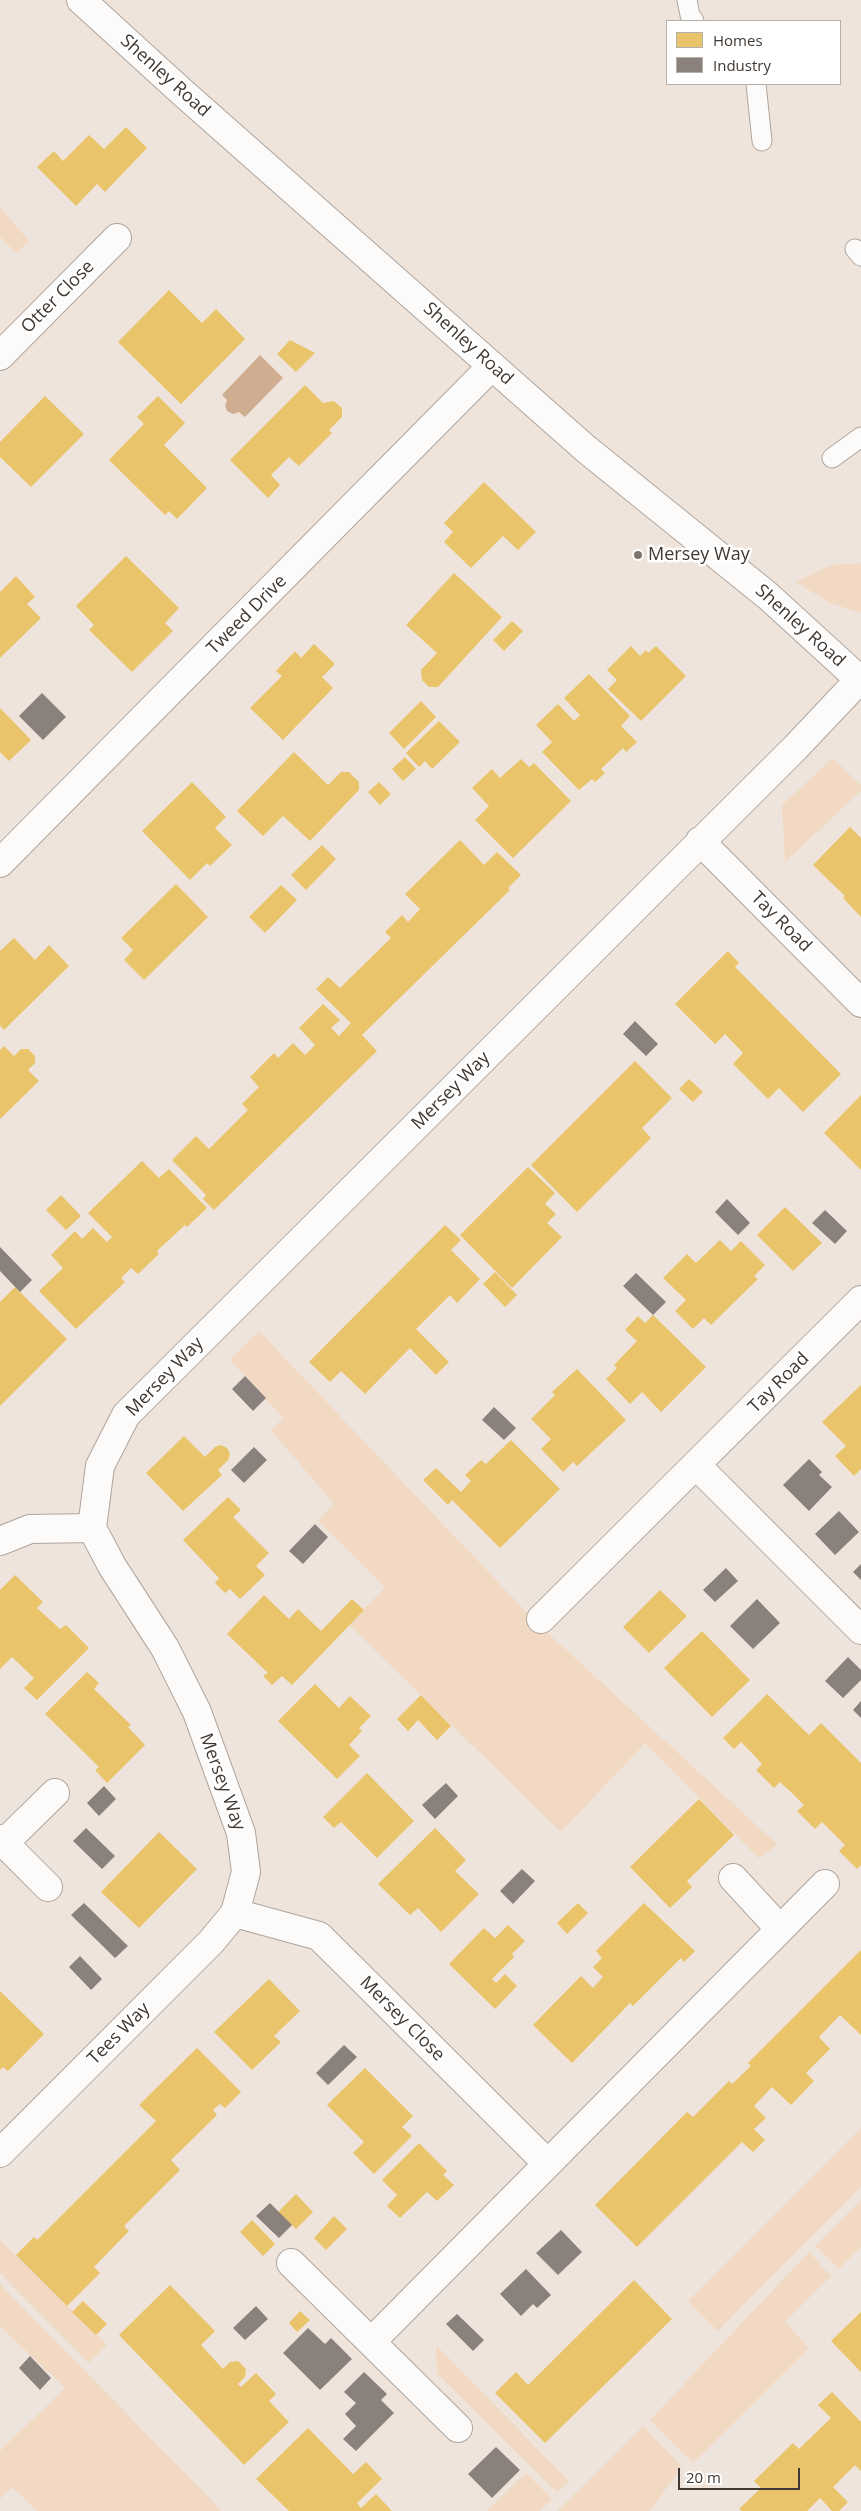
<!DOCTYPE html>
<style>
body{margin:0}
#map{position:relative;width:861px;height:2511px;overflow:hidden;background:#efe4db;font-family:"Open Sans",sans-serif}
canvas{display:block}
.legend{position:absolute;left:666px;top:20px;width:175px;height:65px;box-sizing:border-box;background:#fff;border:1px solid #b3afad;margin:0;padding:6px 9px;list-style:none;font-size:15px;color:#403832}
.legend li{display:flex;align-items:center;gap:10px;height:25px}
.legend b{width:25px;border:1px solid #b3afad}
.scale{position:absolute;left:678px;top:2468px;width:122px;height:22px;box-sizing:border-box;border:2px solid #403832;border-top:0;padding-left:6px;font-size:15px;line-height:18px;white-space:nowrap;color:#403832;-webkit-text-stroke:4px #fff;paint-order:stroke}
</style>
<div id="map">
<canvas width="861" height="2511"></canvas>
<ul class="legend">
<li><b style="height:14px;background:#e9c46a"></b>Homes</li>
<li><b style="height:14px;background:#8a817c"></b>Industry</li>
</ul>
<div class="scale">20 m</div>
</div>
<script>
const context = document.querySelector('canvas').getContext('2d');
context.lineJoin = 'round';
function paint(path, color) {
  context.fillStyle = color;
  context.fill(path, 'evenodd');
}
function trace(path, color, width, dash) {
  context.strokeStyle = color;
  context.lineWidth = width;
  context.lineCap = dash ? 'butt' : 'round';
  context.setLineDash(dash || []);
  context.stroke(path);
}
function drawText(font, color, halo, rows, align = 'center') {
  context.font = font + ' "Open Sans",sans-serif';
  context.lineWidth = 5;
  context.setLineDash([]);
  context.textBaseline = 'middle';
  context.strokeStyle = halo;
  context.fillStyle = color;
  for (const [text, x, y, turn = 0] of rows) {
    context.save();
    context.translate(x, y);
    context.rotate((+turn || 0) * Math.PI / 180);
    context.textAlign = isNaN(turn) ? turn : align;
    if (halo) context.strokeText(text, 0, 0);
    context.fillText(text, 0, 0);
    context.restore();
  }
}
paint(new Path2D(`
 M0,207L29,241L17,253L0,237Z
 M861,563V613L830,603L796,582L832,565Z
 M833,758L861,785V791L785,862L782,805Z
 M259,1331L537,1623L778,1845L758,1858L645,1743L561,1832L349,1625L385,1587L318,1521L334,1504L271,1430L283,1418L230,1360Z
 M861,2128V2187L718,2331L688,2301Z
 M861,2200V2247L839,2269L815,2246Z
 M0,2240L107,2345L89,2363L0,2273Z
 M809,2252L831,2276L785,2322L809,2348L693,2463L650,2420Z
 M0,2284L217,2506L221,2511H37L12,2487L0,2499V2451L65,2388L0,2326Z
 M436,2345L569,2481L557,2492L437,2374Z
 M643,2426L682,2467L650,2511H557Z
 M526,2473L552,2499L540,2511H487Z`), '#f1d9c4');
paint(new Path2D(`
 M260,355L283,378L245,417L239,412L233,414L227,411L225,406L227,400L222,395Z`), '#cead90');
paint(new Path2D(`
 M126,127L147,148L105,192L97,184L76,206L37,167L54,151L63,161L89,135L104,149Z
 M169,290L202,323L216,309L245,339L181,404L118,342Z
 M290,340L315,353L296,372L277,354Z
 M305,385L323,403L334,401L342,408V417L329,430L332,433L299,466L289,457L271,475L280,485L268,498L230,460Z
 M45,396L84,434L31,487L0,457V442Z
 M158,396L185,423L164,445L207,488L177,519L169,511L165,515L109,460L144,424L137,417Z
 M484,482L536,532L518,550L503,536L471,568L444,542L453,532L444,523Z
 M126,556L179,608L165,623L173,631L132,672L89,630L94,625L76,606Z
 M454,573L502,617L438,687H429L422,680L421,670L437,653L406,625Z
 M16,576L35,597L27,604L41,618L0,658V592Z
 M512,621L523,631L504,651L493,640Z
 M314,644L335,664L322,677L333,688L283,740L250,708L282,676L276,671L295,651L301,658Z
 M631,646L640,656L646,650L648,653L656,646L686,676L641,721L608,689L617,680L607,670Z
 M589,674L630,716L621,726L637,742L626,752L623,748L601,769L605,773L595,782L592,779L579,790L542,752L552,742L536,725L558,704L574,721L580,715L564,698Z
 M421,701L436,717L404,749L389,733Z
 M0,708L31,740L9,761L0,752Z
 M439,721L460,742L432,769L425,761L419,767L406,753Z
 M294,752L328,785L341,772H349L359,782V790L310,841L283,816L263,836L237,811Z
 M405,757L416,769L403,781L392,769Z
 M521,759L529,767L534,763L571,801L513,858L475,820L489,806L472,788L492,769L500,778Z
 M192,782L226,817L215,828L232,845L210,866L207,863L190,880L142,831Z
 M379,782L391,794L380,805L368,792Z
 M850,827L861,838V917L843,898L845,896L813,865Z
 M460,840L484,865L497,852L521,875L508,888L510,890L362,1035L377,1051L214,1210L203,1199L206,1195L172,1160L196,1136L209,1149L248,1110L242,1104L259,1087L250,1077L274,1053L278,1058L293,1043L305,1055L315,1045L299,1028L323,1004L340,1020L331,1028L339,1036L351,1023L316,989L328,977L340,988L391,938L385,932L402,915L408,922L420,909L405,894Z
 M322,845L336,859L306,890L291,875Z
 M176,884L208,917L144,980L124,960L133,950L121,938Z
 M281,885L297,900L265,933L249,917Z
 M14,938L35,960L49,945L69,966L4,1030L0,1025V951Z
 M728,951L739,963L735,967L841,1074L803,1112L779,1088L768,1099L733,1064L743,1053L725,1034L715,1044L675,1004Z
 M4,1046L14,1056L21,1049H28L35,1056V1063L28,1070L39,1081L0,1119V1050Z
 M635,1061L672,1098L642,1128L651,1138L577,1212L531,1165Z
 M689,1079L703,1092L693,1102L679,1089Z
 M861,1095V1170L824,1133Z
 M142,1161L159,1178L169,1169L207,1208L187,1227L185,1225L157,1251L159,1254L138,1274L131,1268L121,1278L125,1282L76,1329L39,1291L63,1268L51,1255L75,1231L82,1239L93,1228L107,1242L112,1237L88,1213Z
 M528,1167L555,1193L545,1204L556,1214L547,1223L562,1237L512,1288L460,1235Z
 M61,1195L81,1216L66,1230L46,1210Z
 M785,1207L822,1243L793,1271L757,1235Z
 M445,1225L461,1240L451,1250L480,1279L457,1303L450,1295L416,1329L449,1362L436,1375L410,1348L365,1394L341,1371L330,1382L309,1362Z
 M720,1240L731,1251L741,1241L765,1265L754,1276L758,1279L711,1325L704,1318L693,1329L675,1311L686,1300L663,1278L687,1254L696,1263Z
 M495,1272L517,1295L505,1307L483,1284Z
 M15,1287L67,1339L0,1406V1302Z
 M653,1315L706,1367L661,1412L642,1392L630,1404L606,1379L617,1368L614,1365L637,1341L625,1330L638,1316L645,1323Z
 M577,1369L626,1420L577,1466L573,1462L563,1472L541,1449L551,1439L531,1419L555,1395L552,1392Z
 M861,1385V1469L854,1476L835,1456L846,1446L822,1422Z
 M184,1436L205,1457L215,1447L221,1445L227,1448L230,1454L228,1460L218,1470L222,1475L183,1511L146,1473Z
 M511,1440L560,1489L500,1548L452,1500L448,1505L423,1480L436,1468L461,1492L471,1481L465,1475L481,1460L486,1464Z
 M228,1497L241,1510L233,1517L269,1553L256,1566L265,1575L240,1599L230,1589L225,1593L215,1583L219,1578L183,1540Z
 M15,1575L43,1602L37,1608L60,1629L66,1625L89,1648L37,1700L24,1688L34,1678L12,1657L0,1669V1590Z
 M660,1590L687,1616L649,1653L623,1627Z
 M264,1595L289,1619L298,1609L321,1631L352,1599L364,1610L292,1685L282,1676L272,1685L263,1676L268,1673L227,1634Z
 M702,1631L750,1680L712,1717L664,1668Z
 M87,1672L99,1683L94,1689L131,1725L128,1727L145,1745L107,1783L95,1770L99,1767L45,1714Z
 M315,1684L339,1708L350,1696L371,1716L359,1728L362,1731L349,1745L360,1756L337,1779L278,1721Z
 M767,1694L809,1735L821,1723L861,1763V1865L857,1869L839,1851L845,1845L822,1822L815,1829L797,1811L804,1805L792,1793L780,1782L774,1788L756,1770L762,1764L751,1752L741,1742L734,1749L723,1738Z
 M421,1695L451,1726L437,1740L418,1720L408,1731L397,1719Z
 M367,1773L414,1821L377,1858L341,1822L334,1828L323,1817Z
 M699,1799L734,1835L687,1881L692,1887L670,1908L630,1867Z
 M435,1828L466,1860L455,1871L479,1894L441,1932L418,1908L410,1915L378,1884Z
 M159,1832L197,1869L139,1928L101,1892Z
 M578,1903L588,1913L567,1934L557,1923Z
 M644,1903L695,1951L684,1962L681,1958L633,2006L630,2003L572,2063L533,2025L581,1976L593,1988L603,1977L593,1967L602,1958L596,1951Z
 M508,1925L525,1941L512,1954L514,1957L492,1979L496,1983L505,1974L517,1986L495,2009L449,1964L484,1928L495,1938Z
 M861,1950V2035L840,2015L819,2037L830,2049L806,2073L814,2081L791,2105L772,2087L754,2106L766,2118L754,2129L765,2140L753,2152L742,2142L637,2247L595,2205L687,2112L693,2117L729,2081L732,2084L751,2066L748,2063Z
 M269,1979L300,2011L274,2036L281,2042L252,2070L214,2032Z
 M0,1991L44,2034L8,2071L3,2067L0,2070Z
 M197,2048L241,2092L225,2108L220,2104L213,2110L217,2115L171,2160L180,2170L124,2226L129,2231L94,2267L100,2273L67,2306L16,2255L34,2237L37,2240L156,2121L139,2105Z
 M365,2068L413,2116L402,2127L412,2136L374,2174L353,2153L364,2142L327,2105Z
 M419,2143L447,2171L443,2175L454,2185L437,2201L427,2192L400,2218L387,2206L397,2195L382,2180Z
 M296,2194L313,2212L296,2229L278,2212Z
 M334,2216L347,2229L326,2250L314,2238Z
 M252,2220L275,2244L263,2256L240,2232Z
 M634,2280L672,2319L545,2443L495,2393L516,2372L528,2385Z
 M170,2285L215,2331L201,2345L223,2369L230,2362L238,2361L246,2369L245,2377L238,2384L241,2387L256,2373L276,2394L269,2401L289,2422L244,2465L119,2335Z
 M83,2301L107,2324L96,2335L72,2312Z
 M300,2311L310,2320L297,2332L289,2323Z
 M861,2312V2372L831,2341Z
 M832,2392L861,2422V2471L855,2465L833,2487L848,2502L839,2511H832L820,2498L807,2511H742L739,2509L761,2488L754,2481L793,2443L799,2449L831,2418L818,2405Z
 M308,2428L353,2474L366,2462L382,2479L357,2503L361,2508L376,2494L392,2511H289L256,2479Z`), '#e9c46a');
paint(new Path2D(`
 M42,693L66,717L43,740L19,716Z
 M635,1021L658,1044L646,1056L623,1034Z
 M727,1199L750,1223L738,1235L715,1212Z
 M825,1210L847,1231L835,1244L812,1223Z
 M0,1247L32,1280L20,1292L0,1271Z
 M636,1273L666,1302L653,1315L623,1286Z
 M245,1376L266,1398L253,1411L232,1389Z
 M494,1407L516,1428L504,1440L482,1420Z
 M254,1447L267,1460L244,1483L231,1470Z
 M809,1459L822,1472L819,1475L832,1487L809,1511L783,1485Z
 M839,1511L859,1532L835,1555L815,1534Z
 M315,1524L328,1537L303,1564L289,1551Z
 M861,1564V1580L853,1572Z
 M726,1568L738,1581L715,1602L703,1590Z
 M757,1599L780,1623L753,1649L730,1626Z
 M848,1657L861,1670V1680L843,1698L825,1681Z
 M861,1701V1718L853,1710Z
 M446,1783L458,1796L435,1819L422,1805Z
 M104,1786L116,1799L99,1816L87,1803Z
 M86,1828L115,1856L102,1869L73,1841Z
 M522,1869L535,1881L513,1904L500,1891Z
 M84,1903L128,1946L115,1958L71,1915Z
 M80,1956L102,1979L91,1990L69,1967Z
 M344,2045L357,2057L328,2085L316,2073Z
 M270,2203L292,2225L279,2238L256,2216Z
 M561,2230L582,2252L558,2275L536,2253Z
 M526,2269L551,2295L537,2308L533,2304L521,2316L500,2294Z
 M256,2306L268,2319L245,2340L233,2328Z
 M457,2314L484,2340L473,2351L446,2324Z
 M308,2328L325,2344L331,2338L352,2359L320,2390L283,2353Z
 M30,2356L51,2378L40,2390L19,2368Z
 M364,2372L387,2394L381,2400L394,2413L356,2451L343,2439L356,2426L345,2414L356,2403L344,2392Z
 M496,2447L520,2470L492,2498L468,2474Z`), '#8a817c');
const service = new Path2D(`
 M687,0L690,15L694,21
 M756,84L762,141
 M855,249L861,256
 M832,458L861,437`);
const minor = new Path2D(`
 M0,356L117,238
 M700,841L861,1003
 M0,863L492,366
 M696,1465L861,1630
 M0,1541L30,1529L92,1528
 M541,1619L861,1300
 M0,1839L48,1887
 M4,1843L55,1793
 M733,1878L779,1928
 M235,1913L319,1936L547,2163
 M0,2153L211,1942L235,1913L246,1872L241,1833L197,1712L165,1648L112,1566L92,1528L100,1466L126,1415L796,747L861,678
 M291,2263L458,2428
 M371,2342L825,1884`);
const tertiary = new Path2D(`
 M81,0L182,92L586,449L768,596L861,681`);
trace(service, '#aea59e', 21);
trace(minor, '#aea59e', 30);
trace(tertiary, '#aea59e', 30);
trace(service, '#fdfbfa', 19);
trace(minor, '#fdfbfa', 28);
trace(tertiary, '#fdfbfa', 28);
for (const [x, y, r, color] of [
 [638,555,5,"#7d746d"]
]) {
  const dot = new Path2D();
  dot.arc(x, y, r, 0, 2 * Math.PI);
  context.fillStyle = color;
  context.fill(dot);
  trace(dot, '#fff', 2);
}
drawText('18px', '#403832', '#fff', [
 ["Shenley Road",165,76,42],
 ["Otter Close",58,297,-45],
 ["Shenley Road",468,344,42],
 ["Tweed Drive",247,615,-45],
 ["Shenley Road",800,626,42],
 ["Tay Road",781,922,45],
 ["Mersey Way",451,1091,-45],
 ["Mersey Way",165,1377,-46],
 ["Tay Road",779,1383,-45],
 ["Mersey Way",222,1782,70],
 ["Mersey Close",402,2019,45],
 ["Tees Way",119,2034,-45]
]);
drawText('18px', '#403832', '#fff', [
 ["Mersey Way",648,555]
], 'left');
</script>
